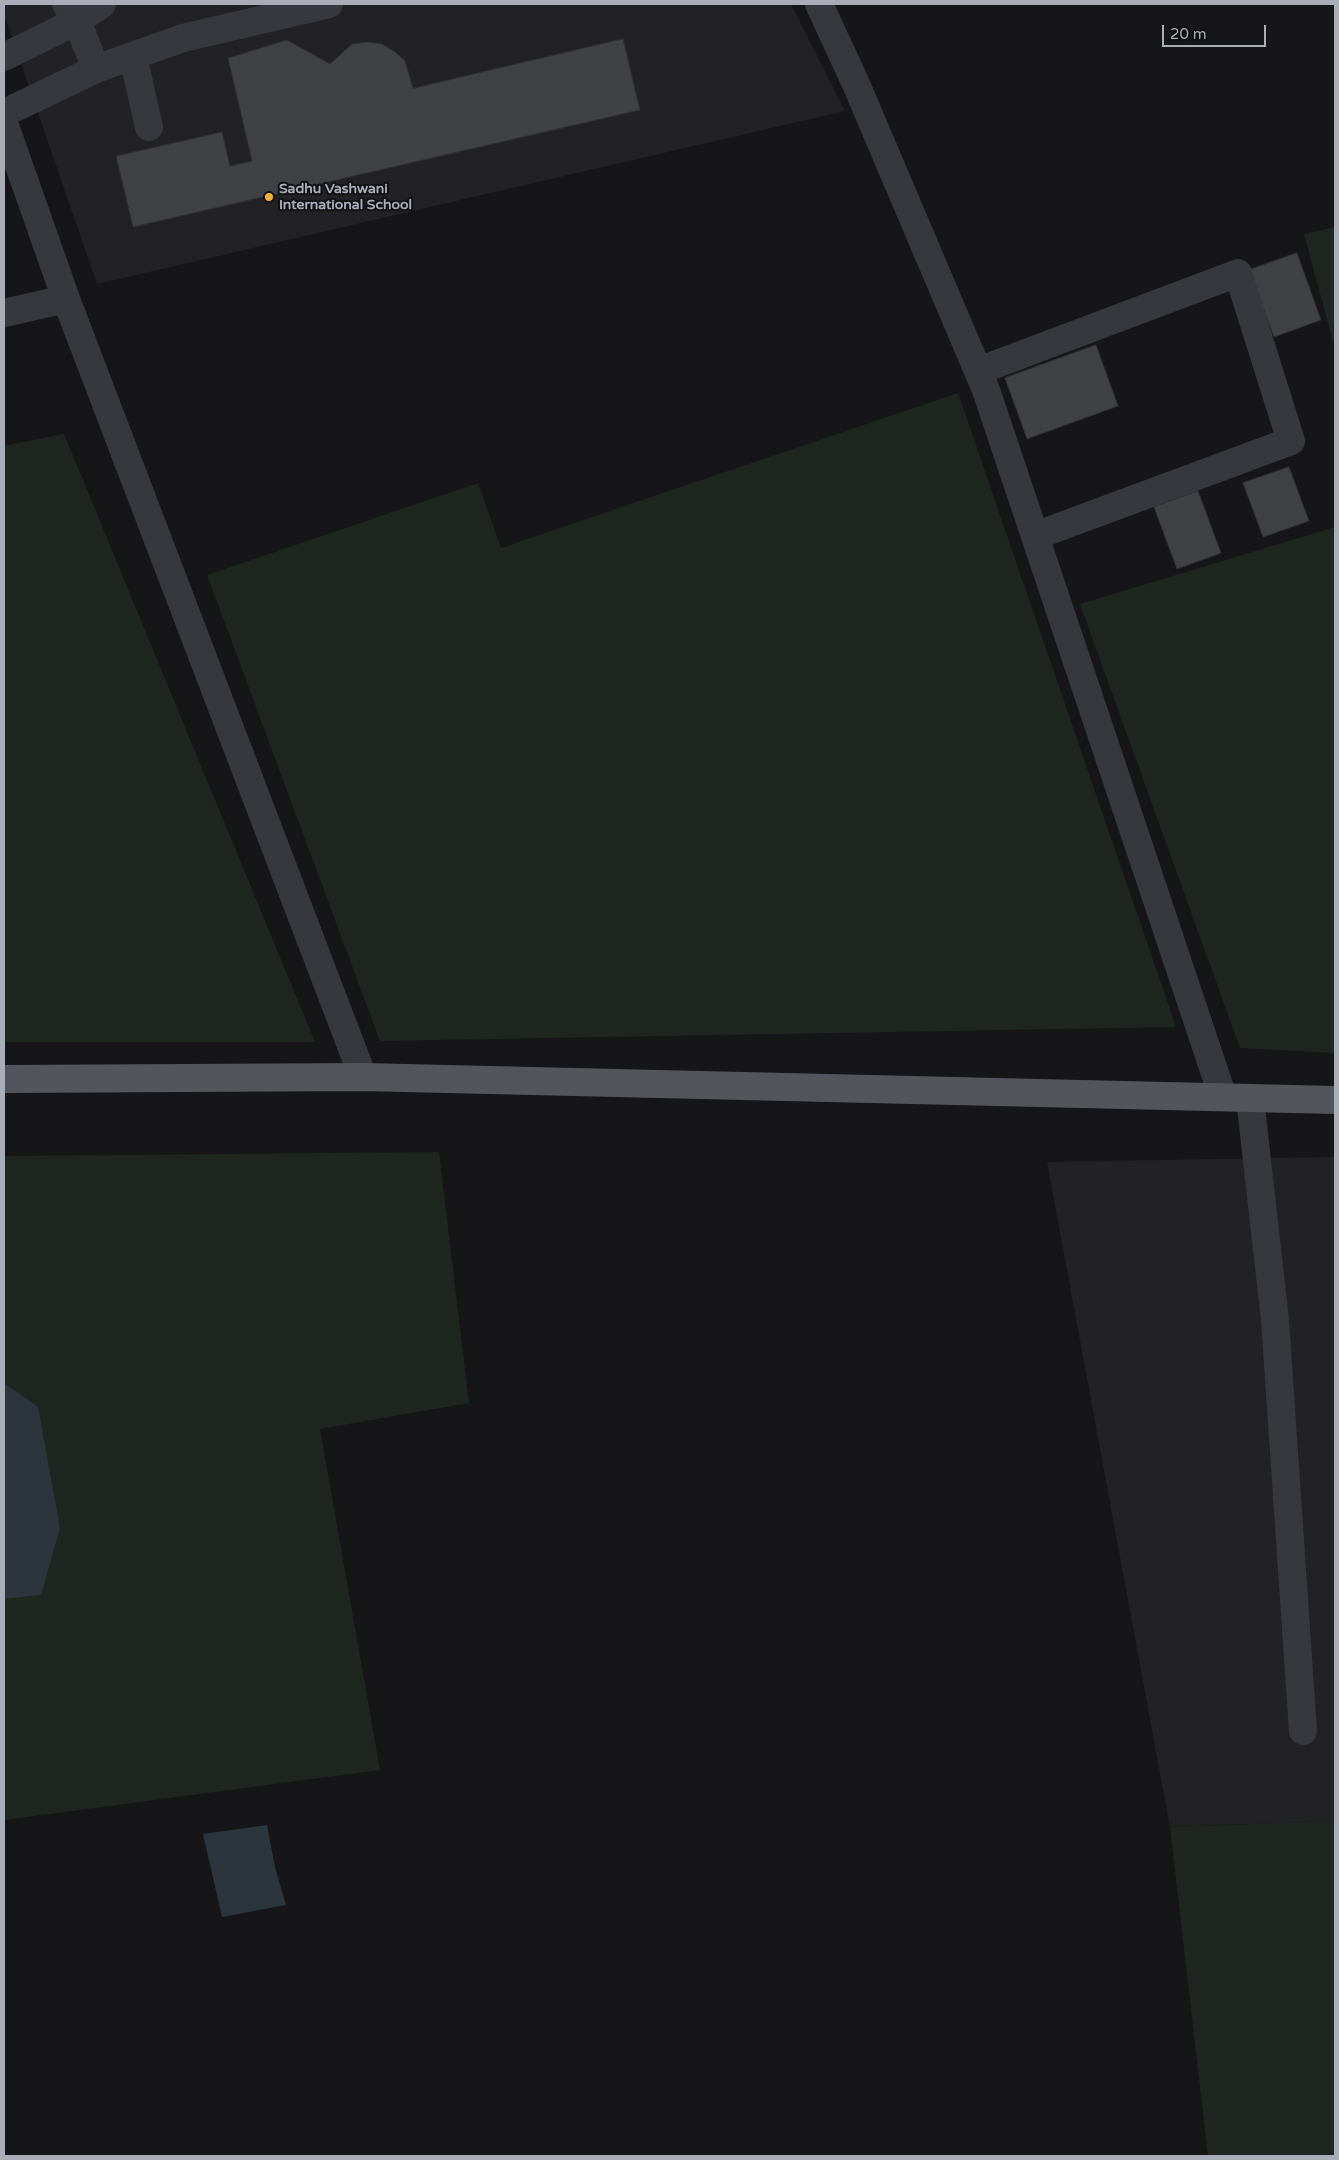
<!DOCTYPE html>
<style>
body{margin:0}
#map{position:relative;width:1339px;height:2160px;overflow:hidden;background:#161618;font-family:"Varela Round",sans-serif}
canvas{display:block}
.frame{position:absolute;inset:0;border:5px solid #a8adb8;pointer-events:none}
.scale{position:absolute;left:1162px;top:25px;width:104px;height:22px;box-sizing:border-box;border:2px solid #a8adb8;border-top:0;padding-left:6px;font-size:15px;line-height:18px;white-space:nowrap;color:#a8adb8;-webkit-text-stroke:4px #111113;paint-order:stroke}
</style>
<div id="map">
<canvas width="1339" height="2160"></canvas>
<div class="frame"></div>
<div class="scale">20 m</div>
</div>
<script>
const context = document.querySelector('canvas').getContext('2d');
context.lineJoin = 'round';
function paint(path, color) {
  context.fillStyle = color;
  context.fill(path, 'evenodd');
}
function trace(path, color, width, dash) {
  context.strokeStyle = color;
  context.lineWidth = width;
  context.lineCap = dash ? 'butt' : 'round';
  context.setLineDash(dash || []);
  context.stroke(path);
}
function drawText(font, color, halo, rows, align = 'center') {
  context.font = font + ' "Varela Round",sans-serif';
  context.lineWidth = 4;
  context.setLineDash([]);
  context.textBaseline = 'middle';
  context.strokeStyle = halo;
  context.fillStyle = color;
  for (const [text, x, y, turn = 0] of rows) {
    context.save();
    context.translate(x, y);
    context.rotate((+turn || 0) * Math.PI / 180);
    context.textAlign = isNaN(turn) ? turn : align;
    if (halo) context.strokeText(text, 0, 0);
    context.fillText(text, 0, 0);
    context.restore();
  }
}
paint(new Path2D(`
 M4,4H791L845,111L97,284L4,14Z
 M1335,1157V1821L1170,1827L1047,1162Z`), '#222225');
paint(new Path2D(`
 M1335,227V349L1304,234Z
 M958,393L1176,1027L380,1041L207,575L478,483L501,548Z
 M64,434L315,1042H4V446Z
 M1335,527V1053L1240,1048L1080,604Z
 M439,1152L469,1403L320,1429L380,1770L4,1820V1156Z
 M1335,1821V2156H1208L1170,1827Z`), '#1e261f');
paint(new Path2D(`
 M4,1383L38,1407L60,1528L41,1595L4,1599Z
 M267,1825L275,1867L286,1905L222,1917L203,1834Z`), '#2c353c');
const building = new Path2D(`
 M623,39L640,110L133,227L116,156L222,132L230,166L252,161L228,58L287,40L330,64L352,44L367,42L382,44L395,52L405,61L413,88Z
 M1297,253L1321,320L1274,337L1249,270Z
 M1096,345L1118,406L1027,439L1005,378Z
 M1289,467L1309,521L1263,537L1243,483Z
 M1198,491L1221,553L1177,569L1154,507Z`);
paint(building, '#404145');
trace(building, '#303034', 1);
trace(new Path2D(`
 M66,4L77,21L96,69
 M819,4L856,84L986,390L1223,1097
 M133,56L149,127
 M4,57L77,21L102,4
 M4,113L96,69L183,38L329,4
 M4,123L66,299L363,1077
 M4,313L66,299
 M978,371L1238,273L1291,441L1035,536
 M1250,1098L1275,1320L1303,1731`), '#37383d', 28);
trace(new Path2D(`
 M4,1079L363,1077L1335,1100`), '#53555c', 28);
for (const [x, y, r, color] of [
 [269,197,5,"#f2b134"]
]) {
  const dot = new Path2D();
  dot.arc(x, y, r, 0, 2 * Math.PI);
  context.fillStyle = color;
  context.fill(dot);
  trace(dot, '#111113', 2);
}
drawText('bold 14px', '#a8adb8', '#111113', [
 ["Sadhu Vashwani",279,189],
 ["International School",279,205]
], 'left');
</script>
